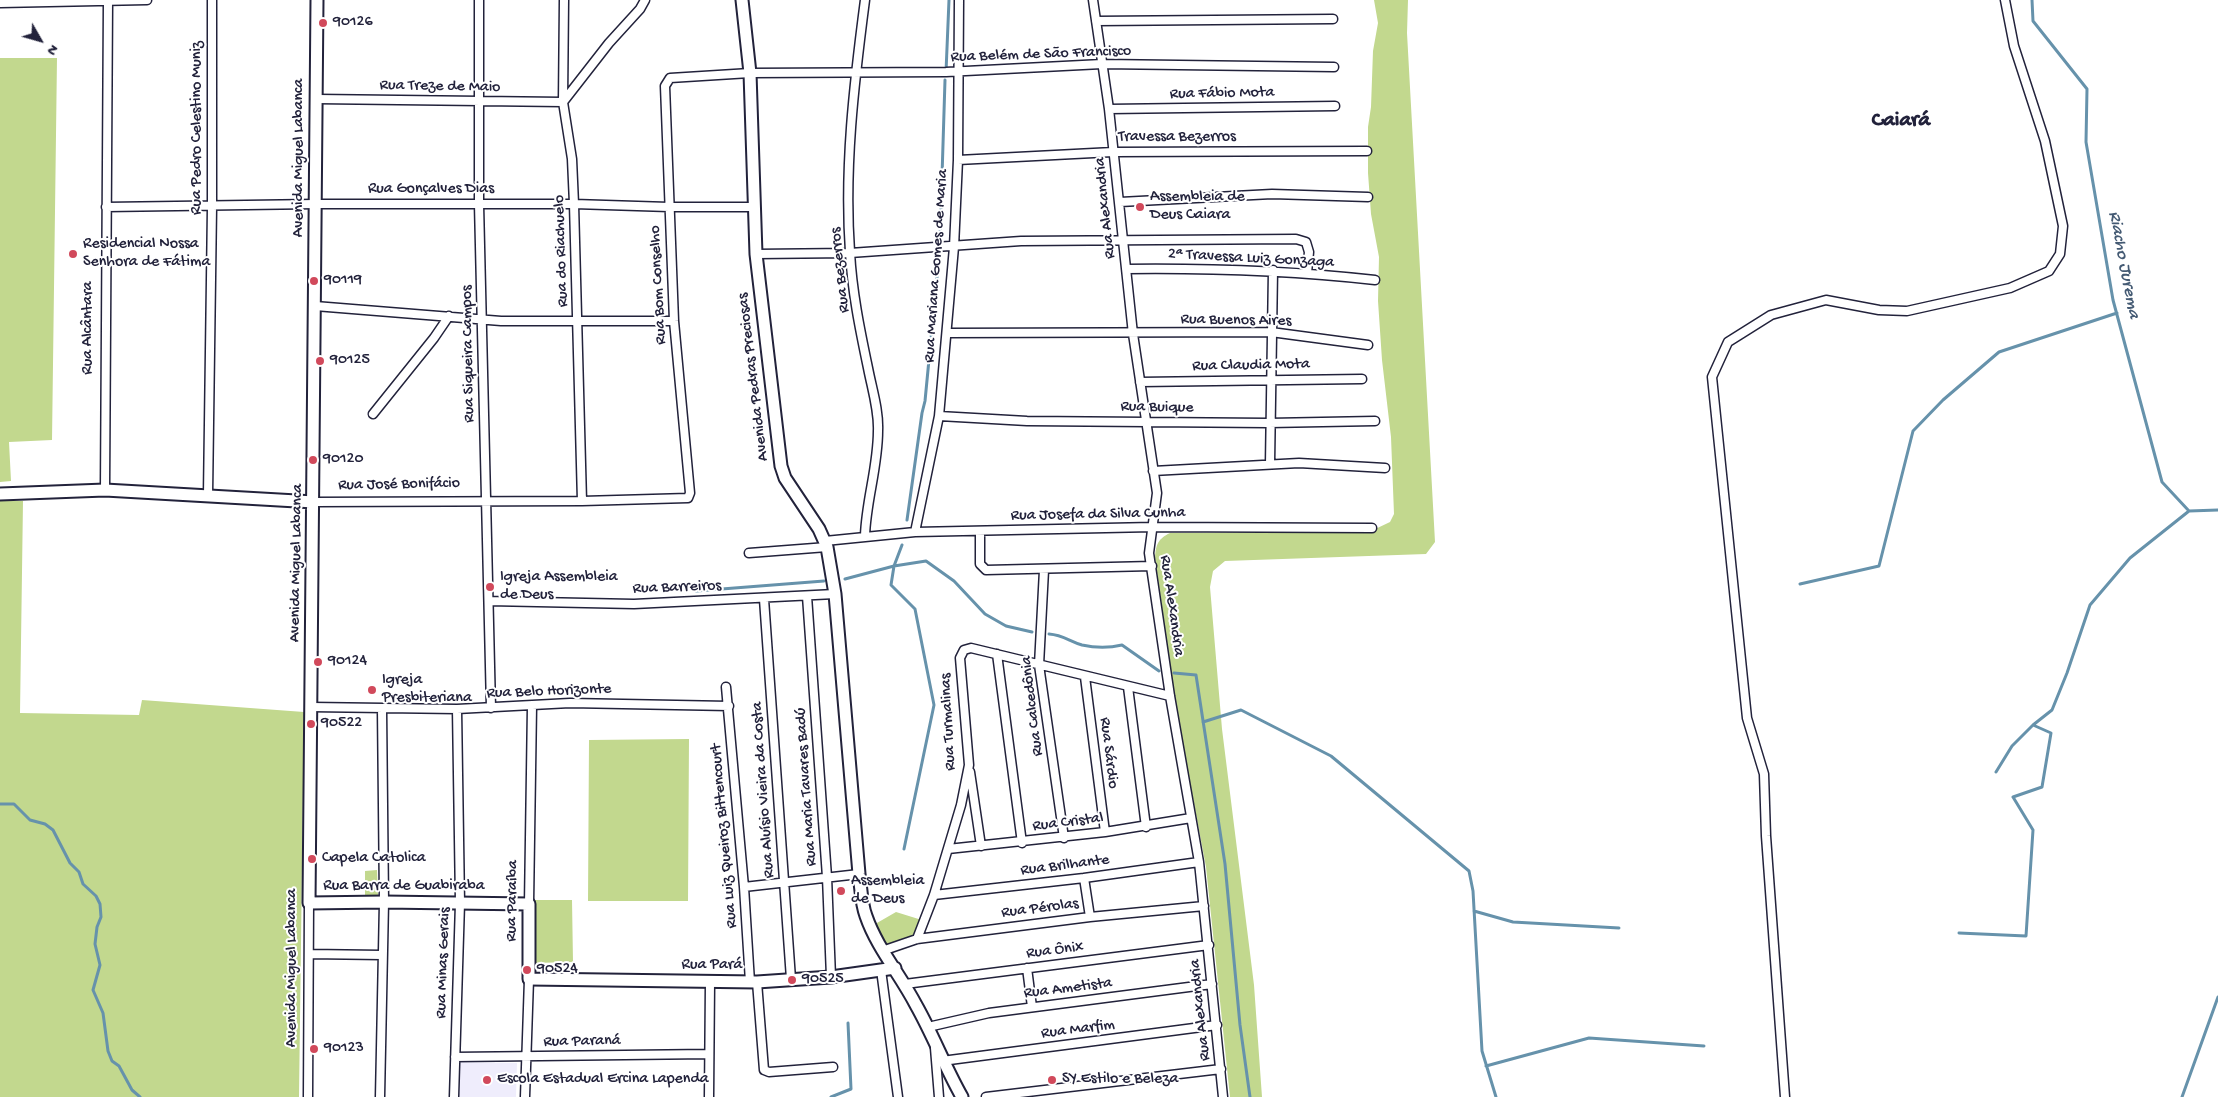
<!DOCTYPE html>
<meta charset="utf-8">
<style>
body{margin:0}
#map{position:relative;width:2218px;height:1097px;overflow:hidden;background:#fff;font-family:"Gochi Hand",sans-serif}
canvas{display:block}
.north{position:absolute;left:15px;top:15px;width:50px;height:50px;-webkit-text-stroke:4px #fff;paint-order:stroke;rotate:128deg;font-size:14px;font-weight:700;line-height:20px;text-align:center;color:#22223b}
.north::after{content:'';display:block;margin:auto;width:18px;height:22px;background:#22223b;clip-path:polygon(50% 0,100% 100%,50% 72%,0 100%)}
</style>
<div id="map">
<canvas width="2218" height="1097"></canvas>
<div class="north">N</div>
</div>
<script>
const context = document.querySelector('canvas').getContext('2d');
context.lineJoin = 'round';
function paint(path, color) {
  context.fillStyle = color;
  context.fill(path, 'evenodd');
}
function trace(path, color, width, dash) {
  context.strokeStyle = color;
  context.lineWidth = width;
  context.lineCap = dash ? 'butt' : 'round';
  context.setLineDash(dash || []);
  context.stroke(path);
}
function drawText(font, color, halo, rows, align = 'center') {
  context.font = font + ' "Gochi Hand",sans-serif';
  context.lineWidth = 4;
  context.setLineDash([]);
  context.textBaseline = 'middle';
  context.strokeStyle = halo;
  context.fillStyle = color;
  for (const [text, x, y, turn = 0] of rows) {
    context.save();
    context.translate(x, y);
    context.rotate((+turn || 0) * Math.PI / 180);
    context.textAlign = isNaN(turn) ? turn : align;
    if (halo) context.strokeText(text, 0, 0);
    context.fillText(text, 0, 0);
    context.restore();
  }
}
paint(new Path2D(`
 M457,1062L517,1063L516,1097H456Z`), '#efedfc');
paint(new Path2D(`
 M1374,0H1408L1407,33L1435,542L1426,554L1225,561L1213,571L1210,587L1222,729L1254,985L1262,1097H1230L1206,867L1177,714L1155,558C1156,544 1158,539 1170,533L1369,532L1390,522L1394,514L1391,437L1382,360L1378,301L1379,257L1371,214L1368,173V127L1371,107L1373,51L1378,23Z
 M0,58H57L52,440L9,442L11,481L0,482Z
 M0,501H23L20,713L139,715L142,700L304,712L299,1097H0Z
 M689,739L688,901H588L589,740Z
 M377,870L378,895L365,896V871Z
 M533,900H572L573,962L533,963Z
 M896,912L925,921L917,939L882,951L870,927Z`), '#c2d88e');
trace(new Path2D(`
 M2032,0L2033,21L2087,89L2086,142L2113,300L2162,482L2189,511L2218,510
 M946,72L949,0
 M940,241L945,80
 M907,520L922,413L925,401L939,256
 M902,545L894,566L891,585L915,609L934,705L904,849
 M845,579L894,566L926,561L954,581L985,614L1006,626L1032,632
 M1800,584L1879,566L1913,431L1943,400L1999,352L2117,313
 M696,591L824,581
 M1049,634C1063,635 1069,641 1082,645C1096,648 1109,648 1122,645L1159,671
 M1174,673L1196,675L1225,864L1240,1025L1250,1097
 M1203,722L1241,710L1331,756L1469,871L1473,891L1482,1051L1496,1097
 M1996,772L2012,746L2033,725L2052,710L2067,673L2090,605L2130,558L2189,511
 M0,804H14L30,820L45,824L53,830L70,863L79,872L83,884L96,896L100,904L101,917L97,927L95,944L100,965L93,990L103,1013L108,1051L112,1061L119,1066L132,1090L140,1097
 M1474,911L1513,922L1619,928
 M1959,933L2026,936L2033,830L2013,797L2042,787L2051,733L2033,725
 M1486,1066L1589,1038L1704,1046
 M831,1097L851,1089L848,1023
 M2182,1097L2218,997`), '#6692ab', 3);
const street = new Path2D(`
 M479,0V204L491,708
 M564,0L563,102L572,159L574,204L582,501
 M865,0C854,84 844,168 850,252C852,291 860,330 868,368C872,389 879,410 878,431C878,467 866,501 865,536
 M1093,0L1109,109L1133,334L1157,493L1149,553L1170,696L1199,862L1223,1097
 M0,3L147,0
 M1096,21L1333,19
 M317,99L563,102L609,43L640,9L645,0
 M1109,109L1335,106
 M958,160L1113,152L1367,151
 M1120,202L1272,194L1368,197
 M106,207L316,204H574L669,207H755
 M756,254L850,253L1021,241L1296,239L1306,242L1309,252L1307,273
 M1126,269C1210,268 1292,271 1375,280
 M315,306L501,321H674
 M947,333L1271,332L1368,345
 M1140,382L1362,379
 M373,414L434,338L449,316
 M939,416L1027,421L1269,423L1375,421
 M1270,464L1273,270
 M1153,471L1299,463L1385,468
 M105,490L108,1
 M208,495L212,207V0
 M314,502L582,501L688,498L690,493L674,321L665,86L670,78L750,73L946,72L1102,64L1334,67
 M980,531V564L986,570L1152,566
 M915,532L939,416L954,247L958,160L959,0
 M825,541L915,532L1153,527L1372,528
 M749,553L827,547
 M1044,570L1039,665L1064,838
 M807,596L827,877L831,977
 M764,599L791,979
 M489,601L634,604L835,594
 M997,654L1022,843
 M1085,677L1105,832
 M726,687L744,887L750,982
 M1128,687L1146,827
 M311,707L457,709L570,703L729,706
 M970,772L981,846
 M948,849L1105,832L1191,818
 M1084,878L1090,917
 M744,887L859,874
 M934,895L1084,878L1199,862
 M529,904L532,706
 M917,939L934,895L961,805L969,765L960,658L964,650L971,648L1170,696
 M882,951L917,939L1090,917L1204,906
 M309,954L382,955
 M1027,968L1032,1007
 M881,970L898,1097
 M757,982L764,1070L769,1072L833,1067
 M905,984L1209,945
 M928,1027L989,1013L1212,984
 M935,1048L939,1097
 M455,1057L709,1054
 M942,1061L1217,1025
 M308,1097L309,903
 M380,1097L384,902L382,709
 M454,1097L460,903L457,709
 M525,1097L529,979
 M709,1097L710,983
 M986,1097L1221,1069
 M1785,1097L1766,836L1764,774L1747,718L1712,377L1728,342L1771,315L1826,300L1879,310L1907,311L2010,288L2049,271L2060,254L2063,226L2045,141L2014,46L2005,0`);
const secondary = new Path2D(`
 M317,0L309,903L384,902L529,904V979L757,982L831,977L895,968
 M742,0L750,73L756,254L781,466L785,478L819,529L827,547L835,594L859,874C861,887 861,903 866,916C877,948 900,974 916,1005C933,1035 945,1067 962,1097
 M0,494L105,490L314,502`);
trace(street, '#22223b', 11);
trace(secondary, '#22223b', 15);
trace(street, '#fff', 8);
trace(secondary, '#fff', 11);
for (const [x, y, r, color] of [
 [323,23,5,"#d1495b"],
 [1140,207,5,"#d1495b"],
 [73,254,5,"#d1495b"],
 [314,281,5,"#d1495b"],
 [320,361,5,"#d1495b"],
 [313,460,5,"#d1495b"],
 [490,587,5,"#d1495b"],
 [318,662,5,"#d1495b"],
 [372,690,5,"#d1495b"],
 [311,724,5,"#d1495b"],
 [312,859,5,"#d1495b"],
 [841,891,5,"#d1495b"],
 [527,970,5,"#d1495b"],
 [792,980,5,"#d1495b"],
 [314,1049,5,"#d1495b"],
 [487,1080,5,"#d1495b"],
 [1052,1080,5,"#d1495b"]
]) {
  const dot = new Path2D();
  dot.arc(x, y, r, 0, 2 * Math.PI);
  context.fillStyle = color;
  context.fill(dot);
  trace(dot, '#fff', 2);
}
drawText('16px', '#22223b', '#fff', [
 ["90126",333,23],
 ["Assembleia de",1150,198],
 ["Deus Caiara",1150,216],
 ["Residencial Nossa",83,245],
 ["Senhora de Fátima",83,263],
 ["90119",324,281],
 ["90125",330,361],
 ["90120",323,460],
 ["Igreja Assembleia",500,578],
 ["de Deus",500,596],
 ["90124",328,662],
 ["Igreja",382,681],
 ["Presbiteriana",382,699],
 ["90522",321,724],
 ["Capela Catolica",322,859],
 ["Assembleia",851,882],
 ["de Deus",851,900],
 ["90524",537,970],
 ["90525",802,980],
 ["90123",324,1049],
 ["Escola Estadual Ercina Lapenda",497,1080],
 ["SY Estilo e Beleza",1062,1080]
], 'left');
drawText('16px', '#22223b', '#fff', [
 ["Rua Belém de São Francisco",1041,55,-2],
 ["Rua Treze de Maio",440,87,1],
 ["Rua Fábio Mota",1222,94,-1],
 ["Rua Pedro Celestino Muniz",198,128,-90],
 ["Travessa Bezerros",1177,138],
 ["Avenida Miguel Labanca",300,158,-90],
 ["Rua Gonçalves Dias",431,190],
 ["Rua Alexandria",1106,208,-96],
 ["Rua do Riachuelo",562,251,-92],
 ["2ª Travessa Luiz Gonzaga",1251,259,3],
 ["Rua Mariana Gomes de Maria",937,266,-86],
 ["Rua Bezerros",841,270,-96],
 ["Rua Bom Conselho",659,285,-93],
 ["Rua Buenos Aires",1236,321,1],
 ["Rua Alcântara",89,328,-90],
 ["Rua Siqueira Campos",469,354,-91],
 ["Rua Claudia Mota",1251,366,-1],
 ["Avenida Pedras Preciosas",754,377,-97],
 ["Rua Buique",1157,408,1],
 ["Rua José Bonifácio",399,485,-1],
 ["Rua Josefa da Silva Cunha",1098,515,-1],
 ["Avenida Miguel Labanca",297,563,-89],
 ["Rua Barreiros",677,588,-2],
 ["Rua Alexandria",1171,606,82],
 ["Rua Belo Horizonte",549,692,-2],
 ["Rua Calcedônia",1033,706,-97],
 ["Rua Turmalinas",949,722,-93],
 ["Rua Sárdio",1108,753,83],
 ["Rua Maria Tavares Badú",807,787,-94],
 ["Rua Aluísio Vieira da Costa",764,790,-94],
 ["Rua Cristal",1068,823,-7],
 ["Rua Luiz Queiroz Bittencourt",725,836,-95],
 ["Rua Brilhante",1065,866,-7],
 ["Rua Barra de Guabiraba",404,887],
 ["Rua Paraíba",513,901,-89],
 ["Rua Pérolas",1040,909,-7],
 ["Rua Ônix",1055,951,-7],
 ["Rua Minas Gerais",444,963,-88],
 ["Rua Pará",712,966],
 ["Avenida Miguel Labanca",293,968,-90],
 ["Rua Ametista",1068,989,-7],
 ["Rua Alexandria",1201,1010,-96],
 ["Rua Marfim",1078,1030,-7],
 ["Rua Paraná",582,1042,-1]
]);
drawText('italic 18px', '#445a73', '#fff', [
 ["Riacho Jurema",2123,265,79]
]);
drawText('bold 21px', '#22223b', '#fff', [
 ["Caiará",1901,122]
]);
</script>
